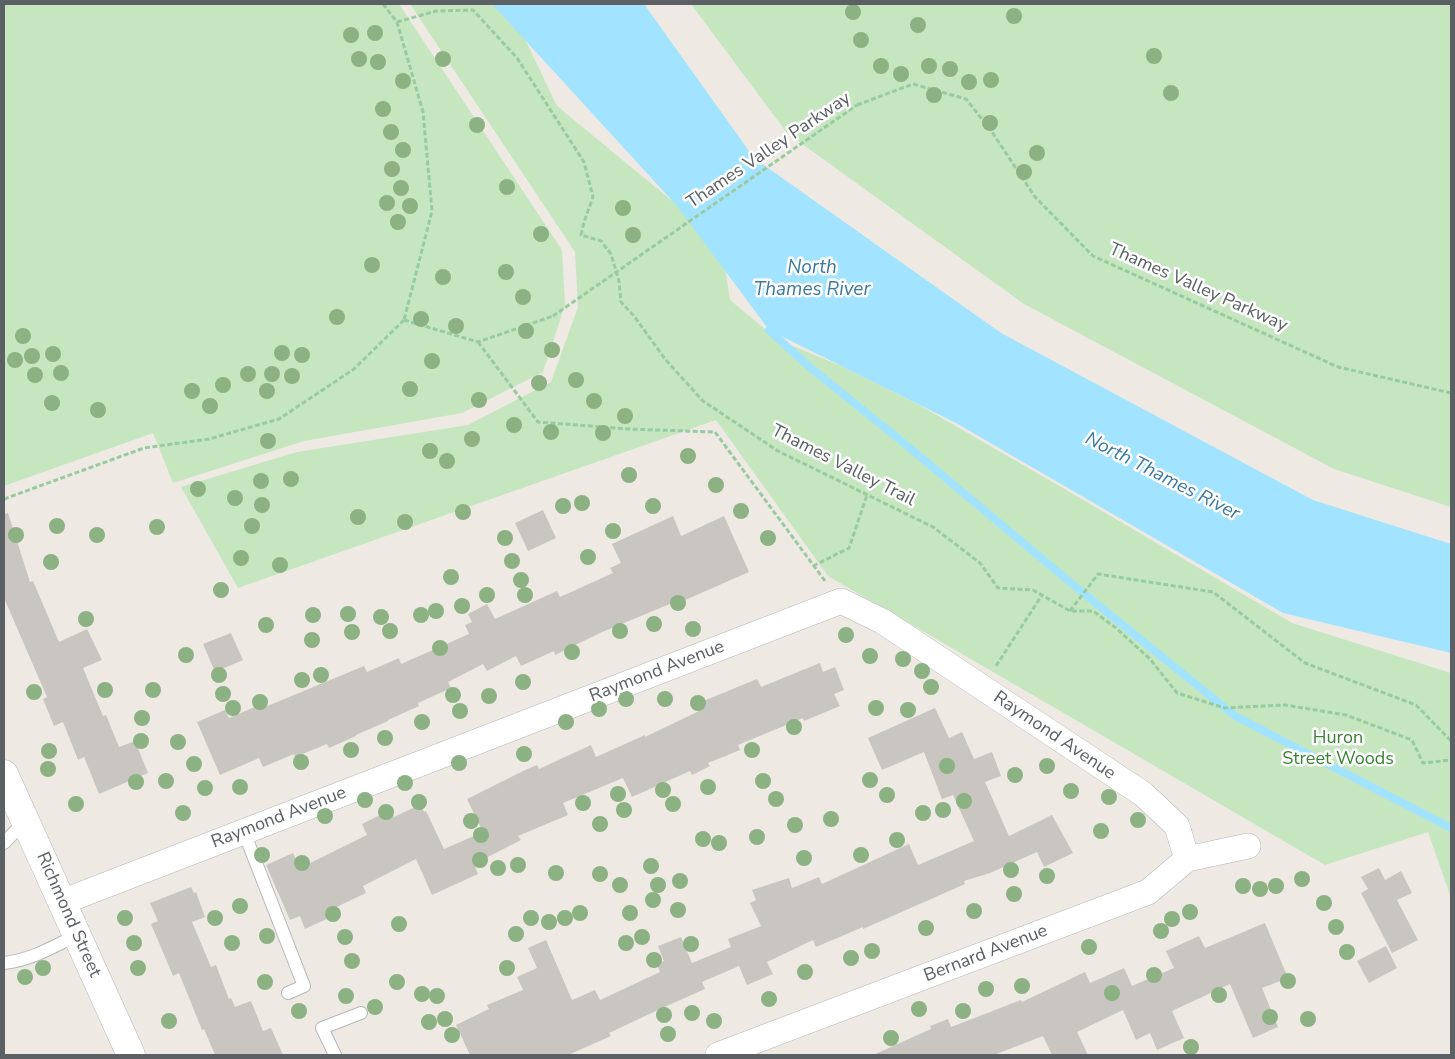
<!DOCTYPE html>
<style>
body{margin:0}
#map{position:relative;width:1455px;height:1059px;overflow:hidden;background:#eeeae3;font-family:"Nunito Sans",sans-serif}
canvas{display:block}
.frame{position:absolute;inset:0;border:5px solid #5b6064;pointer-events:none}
</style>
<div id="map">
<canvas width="1455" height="1059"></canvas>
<div class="frame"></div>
</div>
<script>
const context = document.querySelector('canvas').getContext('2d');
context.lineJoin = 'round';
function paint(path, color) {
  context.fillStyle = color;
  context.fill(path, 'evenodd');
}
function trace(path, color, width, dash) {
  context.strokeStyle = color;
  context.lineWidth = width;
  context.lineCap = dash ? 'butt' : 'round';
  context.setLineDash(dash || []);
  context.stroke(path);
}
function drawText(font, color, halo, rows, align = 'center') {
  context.font = font + ' "Nunito Sans",sans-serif';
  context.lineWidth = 5;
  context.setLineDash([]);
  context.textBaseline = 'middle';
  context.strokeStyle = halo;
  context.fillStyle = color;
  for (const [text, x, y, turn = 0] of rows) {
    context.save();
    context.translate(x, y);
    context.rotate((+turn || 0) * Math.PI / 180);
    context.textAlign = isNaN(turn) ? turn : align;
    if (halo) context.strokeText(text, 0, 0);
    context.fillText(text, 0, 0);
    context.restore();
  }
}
paint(new Path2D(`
 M4,4H399L562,250L565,305L543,372L462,413L304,441L173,483L153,433L4,486Z
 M410,4H503L513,14L557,106L688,214L723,255L730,300L778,340L844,367L921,406L1080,498L1292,623L1451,673V898L1428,832L1325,865L828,576L716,420L238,588L181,487L297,452L468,425L551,382L578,307L575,252Z
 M691,4H1451V507L1334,469L1024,304L787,133Z`), '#c5e6bf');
paint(new Path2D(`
 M492,4H644L754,158L1001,333L1313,500L1451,544V653L1283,613L956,423L769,330L677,206Z`), '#a2e3ff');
trace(new Path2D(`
 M769,330L806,364L905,444L1071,583L1235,716L1451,828`), '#a2e3ff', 8);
paint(new Path2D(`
 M543,510L556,538L528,551L515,523Z
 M8,513L30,582L33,581L59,642L87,629L102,660L83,668L103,716L106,715L119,747L135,741L148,773L99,794L84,757L78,760L63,722L54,726L43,699L47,697L4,598V514Z
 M673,516L681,536L724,516L749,572L683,601L682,599L600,633L555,655L554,651L521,666L516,656L487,671L483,664L448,682L451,688L418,703L419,706L388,720V721L356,735V736L329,748L327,744L295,757L294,754L263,767L259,758L220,775L197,722L225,710L229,718L264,703L265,707L364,666L367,672L399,658L401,664L469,634L465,625L472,622L468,614L487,604L495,619L557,591L560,597L613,573L610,568L621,563L612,544Z
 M231,633L243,660L215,672L203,644Z
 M820,663L823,672L835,667L844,690L834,694L840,706L804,721L803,718L738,745L740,750L708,763L710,766L692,775L690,771L632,797L623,778L563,803L568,815L518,836L521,840L474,864L478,874L432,895L416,859L363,886L366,893L328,911L331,917L305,929L300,916L290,920L266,865L293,853L300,868L367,835L362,824L390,810L394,817L421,804L424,812L426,811L444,849L483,832L467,799L525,770L537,765L539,769L591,745L596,757L645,735V737L699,711L696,704L757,679L761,687Z
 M935,708L949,738L962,732L974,759L992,752L1001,776L985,782L1009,836L1052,815L1073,853L1044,867L1037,852L990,873L964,881L965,884L863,929V927L816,947L813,940L767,962L773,974L747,985L739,966L702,982L705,989L660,1009L609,1033L611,1036L568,1055H470L456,1025L489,1009L487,1005L523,990L517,977L537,968L528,948L546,940L572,1000L595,990L600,1000L660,972L657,964L664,961L658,946L681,937L692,963L731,947L728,939L761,926L750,903L756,900L752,890L789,878L792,888L819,877L822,884L909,844L918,865L974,841L953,795L942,799L924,752L882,770L868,738Z
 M1379,868L1385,880L1401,871L1412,893L1397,900L1418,940L1392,953L1361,893L1368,889L1361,877Z
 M191,887L194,893L196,892L205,917L192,922L211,967L216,965L229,999L231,998L235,1007L251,1001L263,1031L271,1028L283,1055H215L204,1029L202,1030L179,973L173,976L151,924L158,921L150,903Z
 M1265,923L1288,978L1262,988L1278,1027L1253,1038L1230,984L1172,1011L1184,1038L1157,1050L1150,1033L1136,1040L1123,1010L1077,1032L1088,1055H1052L1043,1036L994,1055H873L931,1029L930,1026L948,1019L951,1027L1021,1000L1022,1002L1085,972L1090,983L1124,968L1132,986L1174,968L1166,951L1199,936L1205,948Z
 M1386,946L1397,968L1369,983L1357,961Z`), '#c9c5c0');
const service = new Path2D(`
 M244,832L304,986L288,993
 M4,843L25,821
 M4,963C31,960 53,947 77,935
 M335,1055L322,1028L361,1013`);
const minor = new Path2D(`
 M62,902L841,601L882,621L1143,794L1177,826L1187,859
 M718,1055L1148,892L1187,859L1248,846`);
const secondary = new Path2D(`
 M4,774L131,1055`);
trace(service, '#b4b7bb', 14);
trace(minor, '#b4b7bb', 26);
trace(secondary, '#b2b7bb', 29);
trace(new Path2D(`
 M383,4L397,22L423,112L432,211L404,320
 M397,22L436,11L473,10L517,58L584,162L593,197L584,222L581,235L601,241L611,254L619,281L621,302L634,316L665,359L703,401L778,451L933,527L980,563L998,588L1033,590L1070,611H1093L1116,628L1150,659L1177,693L1225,708L1285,705L1346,715L1412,740L1423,763L1451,760
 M857,105L913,84L966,99L990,129L1035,197L1093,256L1338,367L1451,393
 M404,320L478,342L553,316
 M478,342L538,422L629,429L715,432L825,581
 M4,499L144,448L209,439L279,419L354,369L404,320
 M813,566L849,548L867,495
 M1070,611L1098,574L1213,592L1305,663L1416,705L1451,741
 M996,666L1042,595`), '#9acaa1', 3, [5, 2.5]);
trace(service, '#fff', 12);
trace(minor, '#fff', 25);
trace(secondary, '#fff', 28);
trace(new Path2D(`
 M553,316L857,105`), '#9acaa1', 3, [5, 2.5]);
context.fillStyle = '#8cb183';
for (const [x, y] of [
 [853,12],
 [1014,16],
 [918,25],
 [375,33],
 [351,35],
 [861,40],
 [1154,56],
 [359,59],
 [443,59],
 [378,62],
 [881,66],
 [929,66],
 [950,69],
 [901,74],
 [991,80],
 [403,81],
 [969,82],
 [1171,93],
 [934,95],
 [383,109],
 [990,123],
 [477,125],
 [391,132],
 [403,150],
 [1037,153],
 [392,169],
 [1024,172],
 [507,187],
 [401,188],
 [387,203],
 [410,206],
 [623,208],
 [398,222],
 [541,234],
 [633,235],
 [372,265],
 [506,272],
 [443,277],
 [523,297],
 [337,317],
 [421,319],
 [456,326],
 [526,331],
 [23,336],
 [552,350],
 [282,353],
 [53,354],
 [302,355],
 [32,356],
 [15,360],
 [432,361],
 [61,373],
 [248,374],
 [272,374],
 [35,375],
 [292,376],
 [576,380],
 [539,383],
 [223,385],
 [410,389],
 [192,391],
 [267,391],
 [479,400],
 [594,401],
 [52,403],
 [210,406],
 [98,410],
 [625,416],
 [514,425],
 [551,432],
 [603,433],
 [472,439],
 [268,441],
 [430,451],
 [688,456],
 [447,461],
 [629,475],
 [291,479],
 [261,481],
 [716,485],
 [198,489],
 [235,498],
 [582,503],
 [262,505],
 [563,506],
 [653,506],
 [741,511],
 [463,512],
 [358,517],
 [405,522],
 [57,526],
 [252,526],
 [157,527],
 [613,531],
 [16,535],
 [97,535],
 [505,538],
 [768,538],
 [588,557],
 [241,558],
 [512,561],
 [51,562],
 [280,565],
 [451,577],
 [521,580],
 [221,590],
 [487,595],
 [525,595],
 [678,603],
 [462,606],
 [436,611],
 [348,614],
 [313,615],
 [421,615],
 [381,617],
 [86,619],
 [654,624],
 [266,625],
 [693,629],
 [390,631],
 [620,631],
 [352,632],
 [846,635],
 [312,640],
 [440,648],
 [572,652],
 [186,655],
 [870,656],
 [903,659],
 [922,671],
 [219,675],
 [321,675],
 [302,680],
 [523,682],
 [931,687],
 [105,690],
 [153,690],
 [34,692],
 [223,694],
 [453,695],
 [489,696],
 [626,699],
 [665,699],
 [260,702],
 [698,703],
 [233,708],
 [876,708],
 [599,709],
 [908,710],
 [460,711],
 [142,718],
 [422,722],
 [566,722],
 [794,727],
 [385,738],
 [141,741],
 [178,742],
 [351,750],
 [752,750],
 [49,751],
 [524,754],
 [301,762],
 [459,763],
 [194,764],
 [947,766],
 [1047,766],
 [48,769],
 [1015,775],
 [870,780],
 [166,781],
 [763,781],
 [136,782],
 [405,783],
 [240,787],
 [708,787],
 [205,788],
 [663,790],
 [1071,791],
 [618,794],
 [887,795],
 [1109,797],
 [776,799],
 [365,800],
 [964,801],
 [419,802],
 [583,803],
 [76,804],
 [673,804],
 [624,810],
 [943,810],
 [386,812],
 [183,813],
 [923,813],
 [325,816],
 [831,819],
 [1138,820],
 [471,821],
 [600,824],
 [795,825],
 [1101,831],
 [481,835],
 [757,837],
 [703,839],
 [897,840],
 [719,843],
 [262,855],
 [861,855],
 [804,858],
 [480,860],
 [302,863],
 [518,865],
 [651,866],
 [498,868],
 [1011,870],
 [556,873],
 [600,874],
 [1047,876],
 [1302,879],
 [680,881],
 [620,885],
 [658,885],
 [1243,886],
 [1276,886],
 [1260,889],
 [1014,894],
 [653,900],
 [1324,903],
 [240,906],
 [678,910],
 [974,911],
 [1190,912],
 [580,913],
 [630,913],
 [333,914],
 [125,918],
 [215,918],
 [531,918],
 [565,918],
 [1172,919],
 [549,922],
 [399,924],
 [1336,927],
 [926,928],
 [1161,931],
 [516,934],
 [267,936],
 [345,937],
 [642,937],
 [134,943],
 [232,943],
 [626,943],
 [691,944],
 [1089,947],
 [872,951],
 [1347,952],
 [851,958],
 [654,960],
 [352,961],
 [43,968],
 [138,968],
 [507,968],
 [805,972],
 [1154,975],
 [25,977],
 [1288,981],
 [265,982],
 [397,982],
 [1022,986],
 [986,989],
 [1112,993],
 [422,994],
 [1219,995],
 [346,996],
 [437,996],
 [769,999],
 [375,1007],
 [919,1009],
 [299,1011],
 [963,1011],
 [692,1013],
 [664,1015],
 [1270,1017],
 [445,1019],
 [1308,1019],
 [169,1021],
 [714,1021],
 [429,1022],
 [668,1034],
 [452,1035],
 [891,1038],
 [1191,1047]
]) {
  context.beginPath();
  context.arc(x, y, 8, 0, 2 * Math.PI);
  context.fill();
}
drawText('18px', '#5b6064', '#fff', [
 ["Thames Valley Parkway",769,151,-34],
 ["Thames Valley Parkway",1198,288,24],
 ["Thames Valley Trail",843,466,27],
 ["Raymond Avenue",657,672,-21],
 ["Raymond Avenue",1054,736,34],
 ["Raymond Avenue",279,818,-21],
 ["Richmond Street",68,915,66],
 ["Bernard Avenue",986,954,-21]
]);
drawText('18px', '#3b8334', '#fff', [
 ["Huron",1338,739],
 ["Street Woods",1338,760]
]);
drawText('italic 19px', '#3a79a0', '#fff', [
 ["North",812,268],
 ["Thames River",812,290],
 ["North Thames River",1162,477,27]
]);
</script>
